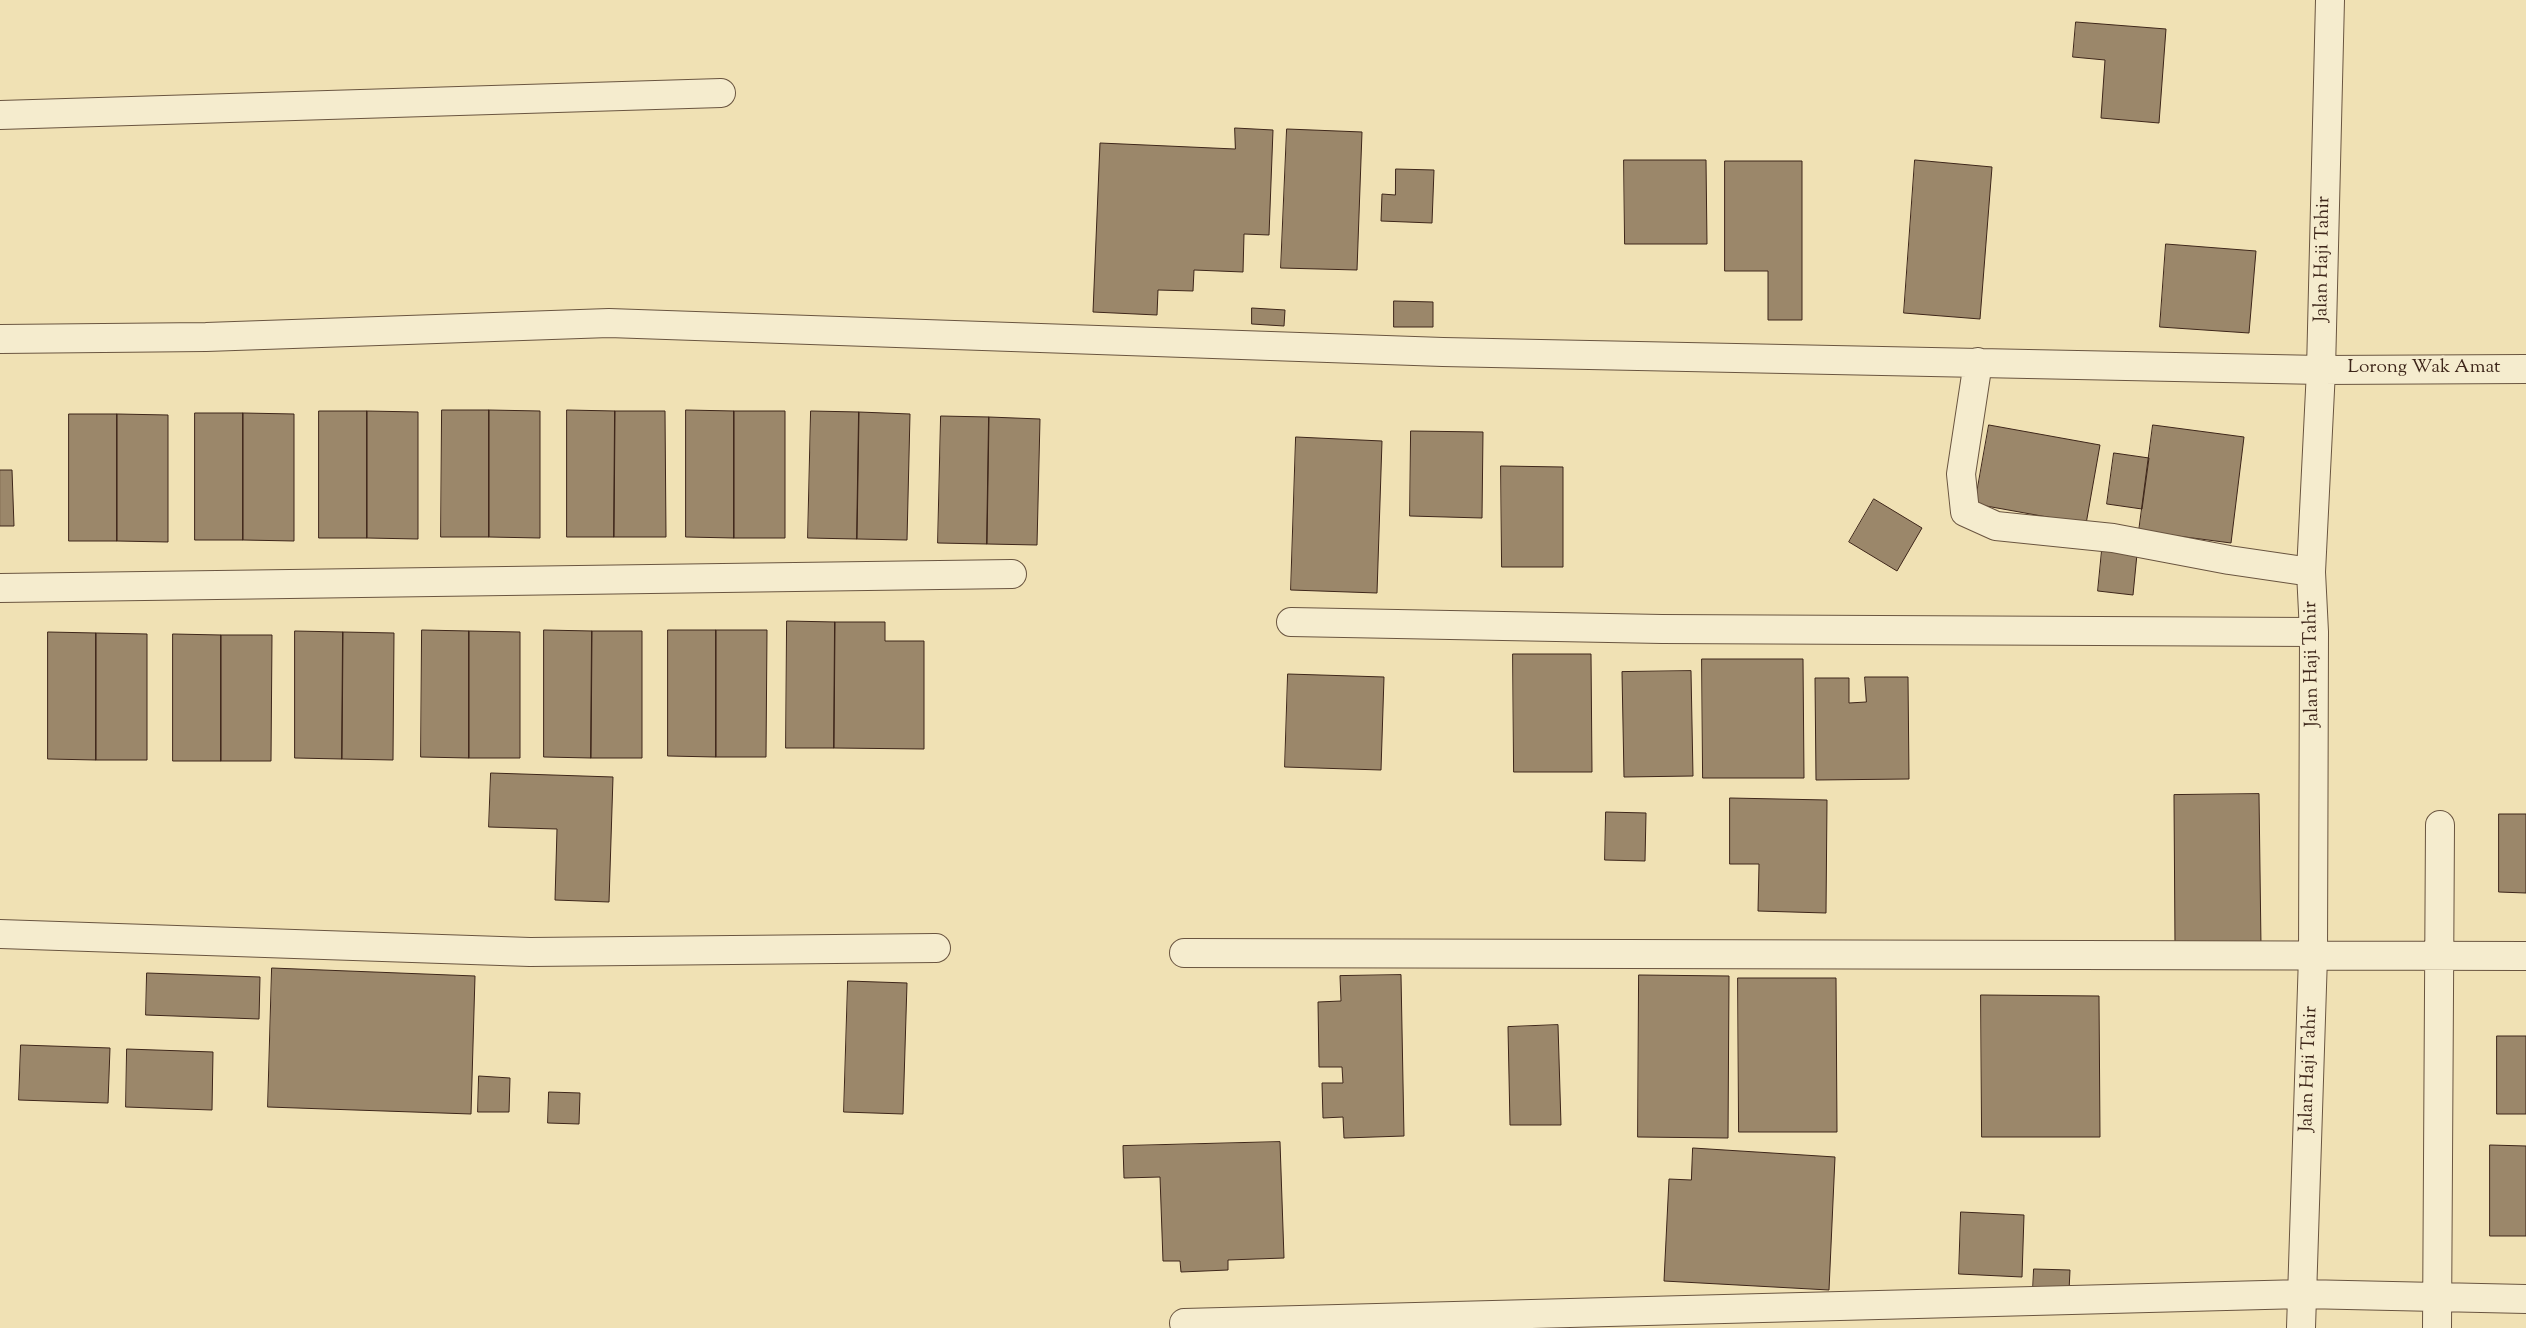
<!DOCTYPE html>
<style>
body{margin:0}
canvas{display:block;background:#f0e1b4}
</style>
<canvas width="2526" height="1328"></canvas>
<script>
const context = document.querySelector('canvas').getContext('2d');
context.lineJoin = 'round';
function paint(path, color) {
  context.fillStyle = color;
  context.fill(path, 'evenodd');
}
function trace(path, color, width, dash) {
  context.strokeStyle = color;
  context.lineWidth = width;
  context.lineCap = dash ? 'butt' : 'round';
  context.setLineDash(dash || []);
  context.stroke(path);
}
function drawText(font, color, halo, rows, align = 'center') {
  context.font = font + ' "Sorts Mill Goudy",serif';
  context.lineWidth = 5;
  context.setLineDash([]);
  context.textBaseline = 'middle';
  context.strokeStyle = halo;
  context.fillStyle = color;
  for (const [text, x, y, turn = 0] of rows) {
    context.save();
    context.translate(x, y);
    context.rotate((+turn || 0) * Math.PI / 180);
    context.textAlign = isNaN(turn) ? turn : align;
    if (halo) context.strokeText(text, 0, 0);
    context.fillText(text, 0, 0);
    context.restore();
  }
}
const building = new Path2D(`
 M2076,22L2166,29L2159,123L2101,118L2105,60L2073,57Z
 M1235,128L1273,130L1269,235L1244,234L1243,272L1194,270L1193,291L1158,290L1157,315L1093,312L1100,143L1235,149Z
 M1287,129L1362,132L1357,270L1281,268Z
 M1624,160H1706L1707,244H1625Z
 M1915,160L1992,167L1980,319L1904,313Z
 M1725,161H1802V320H1768V271H1725Z
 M1396,169L1434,170L1432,223L1381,221L1382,194L1395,195Z
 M2166,244L2256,251L2249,333L2160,327Z
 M1394,301L1433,302V327H1394Z
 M1252,308L1285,310L1284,326L1252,324Z
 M442,410H489V537H441Z
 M489,410L540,411V538L489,537Z
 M567,410L615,411L614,537H567Z
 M686,410L734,411V538L686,537Z
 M319,411H367V538H319Z
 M367,411L418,412V539L367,538Z
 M615,411H665L666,537H614Z
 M734,411H785V538H734Z
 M811,411L859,412L857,539L808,538Z
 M859,412L910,414L907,540L857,539Z
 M195,413H243V540H195Z
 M243,413L294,414V541L243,540Z
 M69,414H117V541H69Z
 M117,414L168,415V542L117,541Z
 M941,416L989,417L987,544L938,543Z
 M989,417L1040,419L1037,545L987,544Z
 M1989,425L2100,445L2086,524L1975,504Z
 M2153,425L2244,437L2231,543L2139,531Z
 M1411,431L1483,432L1482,518L1410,516Z
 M1296,437L1382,441L1377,593L1291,590Z
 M2114,453L2149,458L2142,509L2107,504Z
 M1501,466L1563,467V567H1502Z
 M0,470H12L14,526H0Z
 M1874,499L1922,528L1897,571L1849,542Z
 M2102,550L2137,554L2133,595L2098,591Z
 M787,621L835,622L834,748H786Z
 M835,622H885V641H924V749L834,748Z
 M422,630L469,631V758L421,757Z
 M544,630L592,631L591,758L544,757Z
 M668,630H716V757L668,756Z
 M716,630H767L766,757H716Z
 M295,631L343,632L342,759L295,758Z
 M469,631L520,632V758H469Z
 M592,631H642V758H591Z
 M48,632L96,633V760L48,759Z
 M343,632L394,633L393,760L342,759Z
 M96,633L147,634V760H96Z
 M173,634L221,635V761H173Z
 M221,635H272L271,761H221Z
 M1513,654H1591L1592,772H1514Z
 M1702,659H1803L1804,778H1703Z
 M1691,671L1693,776L1624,777L1622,672Z
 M1288,674L1384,677L1381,770L1285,767Z
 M1865,677H1908L1909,779L1816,780L1815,678H1849V703L1866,702Z
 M491,773L613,777L609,902L555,900L557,829L489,827Z
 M2259,794L2261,946H2175L2174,795Z
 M1730,798L1827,800L1826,913L1758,911L1759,864H1730Z
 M1606,812L1646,813L1645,861L1605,860Z
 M2499,814H2526V893L2499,892Z
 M272,968L475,976L471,1114L268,1107Z
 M147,973L260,977L259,1019L146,1015Z
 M1401,975L1404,1136L1344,1138L1343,1117L1323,1118L1322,1083H1343L1342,1067H1319L1318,1002L1341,1001L1340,976Z
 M1639,975L1729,976L1728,1138L1638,1137Z
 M1738,978H1836L1837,1132H1739Z
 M848,981L907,983L903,1114L844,1112Z
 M1981,995L2099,996L2100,1137H1982Z
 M1558,1025L1561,1125H1510L1508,1027Z
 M2497,1036H2526V1114H2497Z
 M21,1045L110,1048L108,1103L19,1100Z
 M127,1049L213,1052L212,1110L126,1107Z
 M479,1076L510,1078L509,1112H478Z
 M549,1092L580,1093L579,1124L548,1123Z
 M1280,1142L1284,1258L1228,1260V1270L1181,1272L1180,1261H1163L1160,1177L1124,1178L1123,1146Z
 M2490,1145L2526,1146V1236H2490Z
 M1693,1148L1835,1157L1829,1290L1664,1281L1669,1179L1691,1180Z
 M1961,1212L2024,1215L2022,1277L1959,1274Z
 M2034,1269L2070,1270L2069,1291L2033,1290Z`);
paint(building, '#9b876a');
trace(building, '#3e261a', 1);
const street = new Path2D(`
 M0,115L721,93
 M0,339L206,337L609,323L1443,352L2321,370L2526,369
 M1978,362L1961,474L1965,512L1996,526L2113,538L2229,560L2311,572
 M0,588L1012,574
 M1291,622L1662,629L2314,632
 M0,934L530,952L936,948
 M1184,953L2526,956
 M1184,1323L2303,1294L2526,1299
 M2301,1328L2313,956L2314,632L2311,572L2321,370L2330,0
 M2437,1328L2440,825`);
trace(street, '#6a5540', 30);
trace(street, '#f5ecce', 28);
drawText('19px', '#3e261a', '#f5ecce', [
 ["Jalan Haji Tahir",2324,259,-89],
 ["Lorong Wak Amat",2424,369],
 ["Jalan Haji Tahir",2313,664,-91],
 ["Jalan Haji Tahir",2310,1069,-88]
]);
</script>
